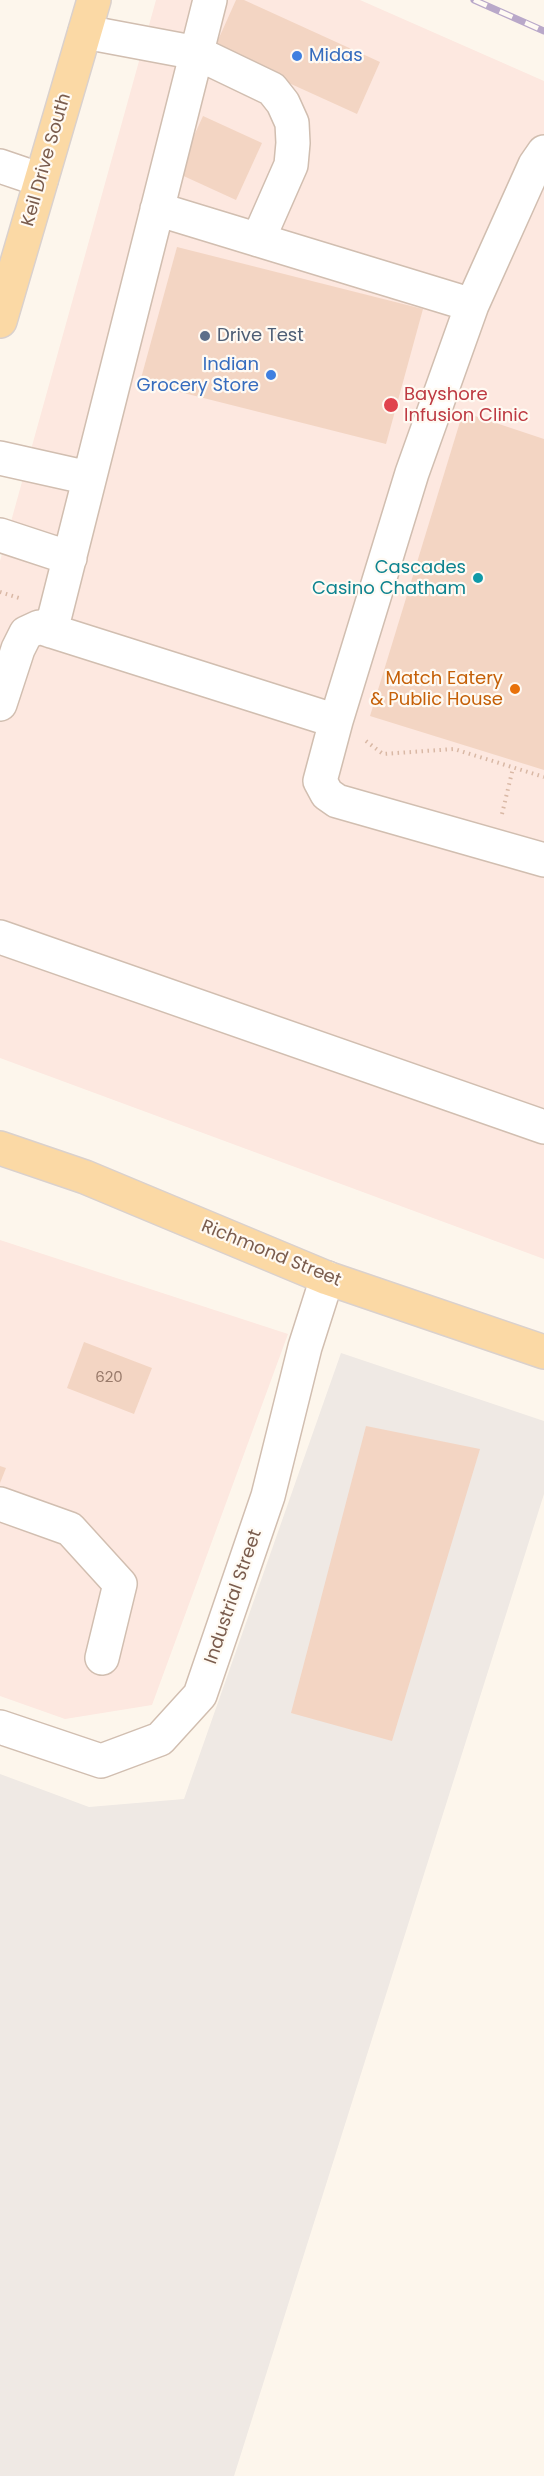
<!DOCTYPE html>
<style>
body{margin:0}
canvas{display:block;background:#fdf6ec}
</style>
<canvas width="544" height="2476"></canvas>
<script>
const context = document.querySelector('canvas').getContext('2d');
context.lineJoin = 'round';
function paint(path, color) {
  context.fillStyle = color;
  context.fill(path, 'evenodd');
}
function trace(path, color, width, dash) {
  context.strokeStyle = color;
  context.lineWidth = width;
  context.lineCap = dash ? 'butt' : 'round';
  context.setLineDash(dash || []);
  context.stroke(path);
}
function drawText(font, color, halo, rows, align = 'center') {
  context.font = font + ' Poppins,sans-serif';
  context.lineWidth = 4.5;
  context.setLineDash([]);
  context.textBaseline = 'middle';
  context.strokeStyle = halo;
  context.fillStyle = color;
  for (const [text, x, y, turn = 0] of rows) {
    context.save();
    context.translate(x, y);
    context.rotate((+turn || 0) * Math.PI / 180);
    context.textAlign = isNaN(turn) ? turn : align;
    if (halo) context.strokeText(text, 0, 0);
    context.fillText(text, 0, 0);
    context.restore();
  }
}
paint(new Path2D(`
 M156,0H360L544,81V1259L0,1058V561Z
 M0,1240L288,1334L152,1705L65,1719L0,1696Z`), '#fde8e0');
paint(new Path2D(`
 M341,1353L544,1421V1494L234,2476H0V1774L89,1807L184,1799Z`), '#efe9e4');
paint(new Path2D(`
 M236,0H244L380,62L357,114L214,49Z
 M203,116L262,143L236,200L177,173Z
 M177,247L423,309L386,444L140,382Z
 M463,412L544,439V770L370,716Z
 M84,1342L152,1368L134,1414L67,1388Z
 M366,1426L480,1449L392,1741L291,1713Z
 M0,1466L6,1468L0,1483Z`), '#f3d5c3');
const minor = new Path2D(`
 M85,32L197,53L272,89L283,103L292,123L293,143L291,165L258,240
 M0,166L41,180
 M157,209L472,305
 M0,458L89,478
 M0,535L70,558
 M51,631L210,0
 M0,704L18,649L26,633L39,627L336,721L320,781L327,794L337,801L544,860
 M336,721L412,473L472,305L535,165L544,152
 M0,937L544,1127
 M0,1504L70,1529L120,1584L102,1658
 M0,1727L101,1761L160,1739L200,1695L268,1496L305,1347L327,1278`);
const major = new Path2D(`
 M0,321L94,0
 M0,1148L85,1177L327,1278L544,1352`);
trace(minor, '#d1beb0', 36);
trace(major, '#dad1cd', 36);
trace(new Path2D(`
 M0,592L19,598
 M366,741L383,754L454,749L544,777
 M502,814L513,768`), '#d9b8a5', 4, [1.5, 4.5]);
trace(minor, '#fff', 33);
trace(major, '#fbd9a5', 33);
const rail = new Path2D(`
 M474,0L544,31`);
trace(rail, '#b9a8c9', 7);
trace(rail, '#fffaf3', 4.5, [14]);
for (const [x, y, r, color] of [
 [297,56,6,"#3f7fe0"],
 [205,336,6,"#5c6f8a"],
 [271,375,6,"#3f7fe0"],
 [391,405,8,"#e0444e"],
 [478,578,6,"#0f9aa8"],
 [515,689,6,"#e8710a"]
]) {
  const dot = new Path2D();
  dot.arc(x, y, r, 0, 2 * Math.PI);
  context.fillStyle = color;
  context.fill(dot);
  trace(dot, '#fffaf3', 2);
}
drawText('15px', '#987a6a', null, [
 ["620",109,1378]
]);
drawText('18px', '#366cbe', '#fffaf3', [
 ["Midas",309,56],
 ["Indian",259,365,"right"],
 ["Grocery Store",259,386,"right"]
], 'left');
drawText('18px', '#7a5c4d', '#fffaf3', [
 ["Keil Drive South",47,160,-74],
 ["Richmond Street",271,1254,22],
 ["Industrial Street",234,1597,-71]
]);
drawText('18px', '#4e5e75', '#fffaf3', [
 ["Drive Test",217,336]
], 'left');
drawText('18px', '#be3a42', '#fffaf3', [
 ["Bayshore",404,395],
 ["Infusion Clinic",404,416]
], 'left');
drawText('18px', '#0d838f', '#fffaf3', [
 ["Cascades",466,568],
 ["Casino Chatham",466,589]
], 'right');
drawText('18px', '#c56008', '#fffaf3', [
 ["Match Eatery",503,679],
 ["& Public House",503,700]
], 'right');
</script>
